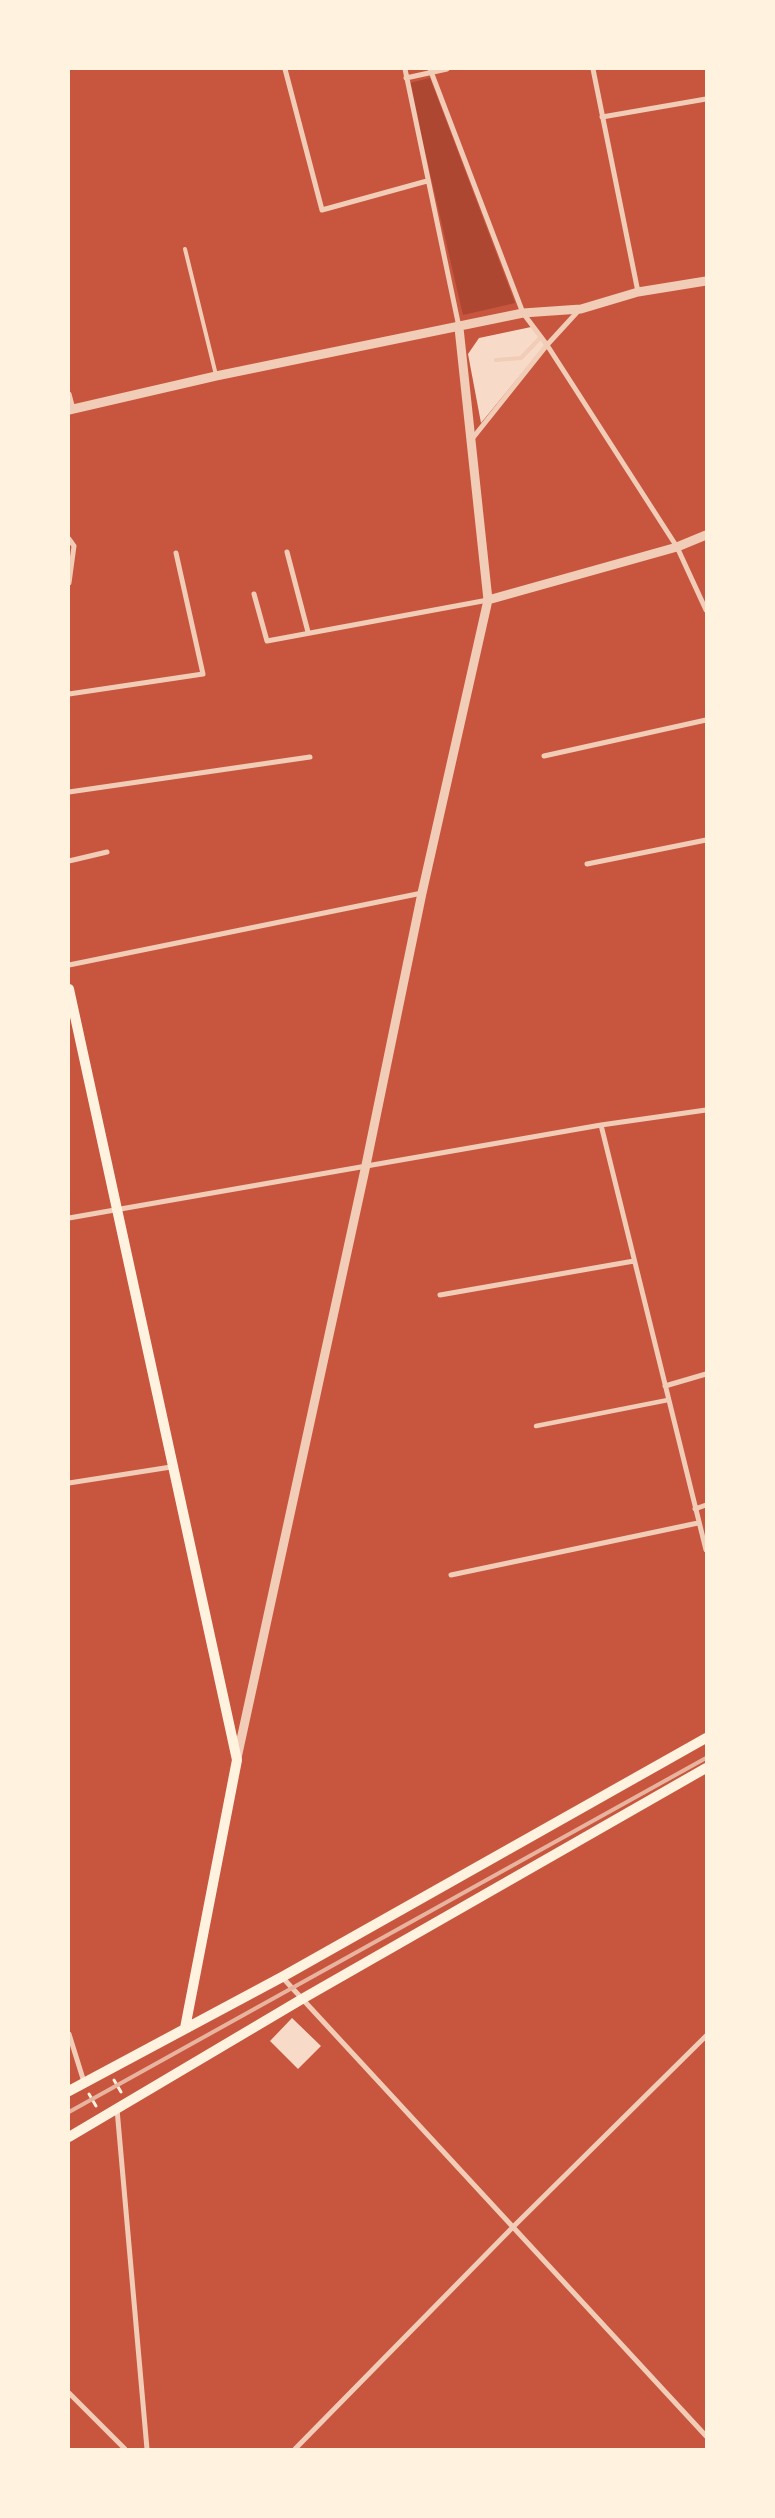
<!DOCTYPE html>
<style>
body{margin:0}
#map{position:relative;width:775px;height:2518px;overflow:hidden;background:#c8553d;font-family:"Libre Baskerville",serif}
canvas{display:block}
.frame{position:absolute;inset:0;border:70px solid #fff3e0;pointer-events:none}
</style>
<div id="map">
<canvas width="775" height="2518"></canvas>
<div class="frame"></div>
</div>
<script>
const context = document.querySelector('canvas').getContext('2d');
context.lineJoin = 'round';
function paint(path, color) {
  context.fillStyle = color;
  context.fill(path, 'evenodd');
}
function trace(path, color, width, dash) {
  context.strokeStyle = color;
  context.lineWidth = width;
  context.lineCap = dash ? 'butt' : 'round';
  context.setLineDash(dash || []);
  context.stroke(path);
}
paint(new Path2D(`
 M430,78L515,303L463,315L409,83Z`), '#ae4732');
paint(new Path2D(`
 M531,327L546,344L481,423L468,354L479,338Z
 M292,2018L321,2046L298,2069L270,2041Z`), '#f7dbc8');
trace(new Path2D(`
 M114,2080L121,2092
 M89,2094L96,2106`), '#fff3e0', 3);
trace(new Path2D(`
 M185,249L216,375
 M496,360L521,358L541,337`), '#f1ccb7', 4);
trace(new Path2D(`
 M536,1426L668,1400`), '#f1ccb7', 4.5);
trace(new Path2D(`
 M285,69L322,210L427,181
 M405,69L459,327
 M430,69L523,313L547,345L677,547L706,610
 M593,69L638,292
 M406,78L447,69
 M602,117L706,99
 M69,394L73,409
 M472,439L547,345L580,309
 M69,539L74,546L69,583
 M287,552L308,632
 M254,594L267,641L488,600
 M69,694L203,674L176,553
 M544,756L706,720
 M69,792L310,757
 M69,861L107,852
 M587,864L706,840
 M69,965L422,893
 M601,1125L706,1550
 M69,1218L601,1125L706,1110
 M440,1295L634,1261
 M665,1386L706,1374
 M69,1483L171,1467
 M695,1509L706,1505
 M451,1575L698,1523
 M282,1977L706,2436
 M69,2034L84,2082
 M117,2109L147,2449
 M69,2393L125,2449
 M295,2449L513,2227L706,2036`), '#f1ccb7', 5);
trace(new Path2D(`
 M69,410L216,376L523,313L581,309L638,292L706,281
 M488,600L677,547L706,535
 M237,1758L366,1165L422,893L488,600L459,328`), '#f1ccb7', 9);
trace(new Path2D(`
 M69,989L237,1760L185,2028
 M69,2091L282,1977L706,1738
 M69,2137L302,1999L706,1768`), '#fff3e0', 10);
trace(new Path2D(`
 M69,2112L706,1758`), '#e9b49f', 4);
</script>
